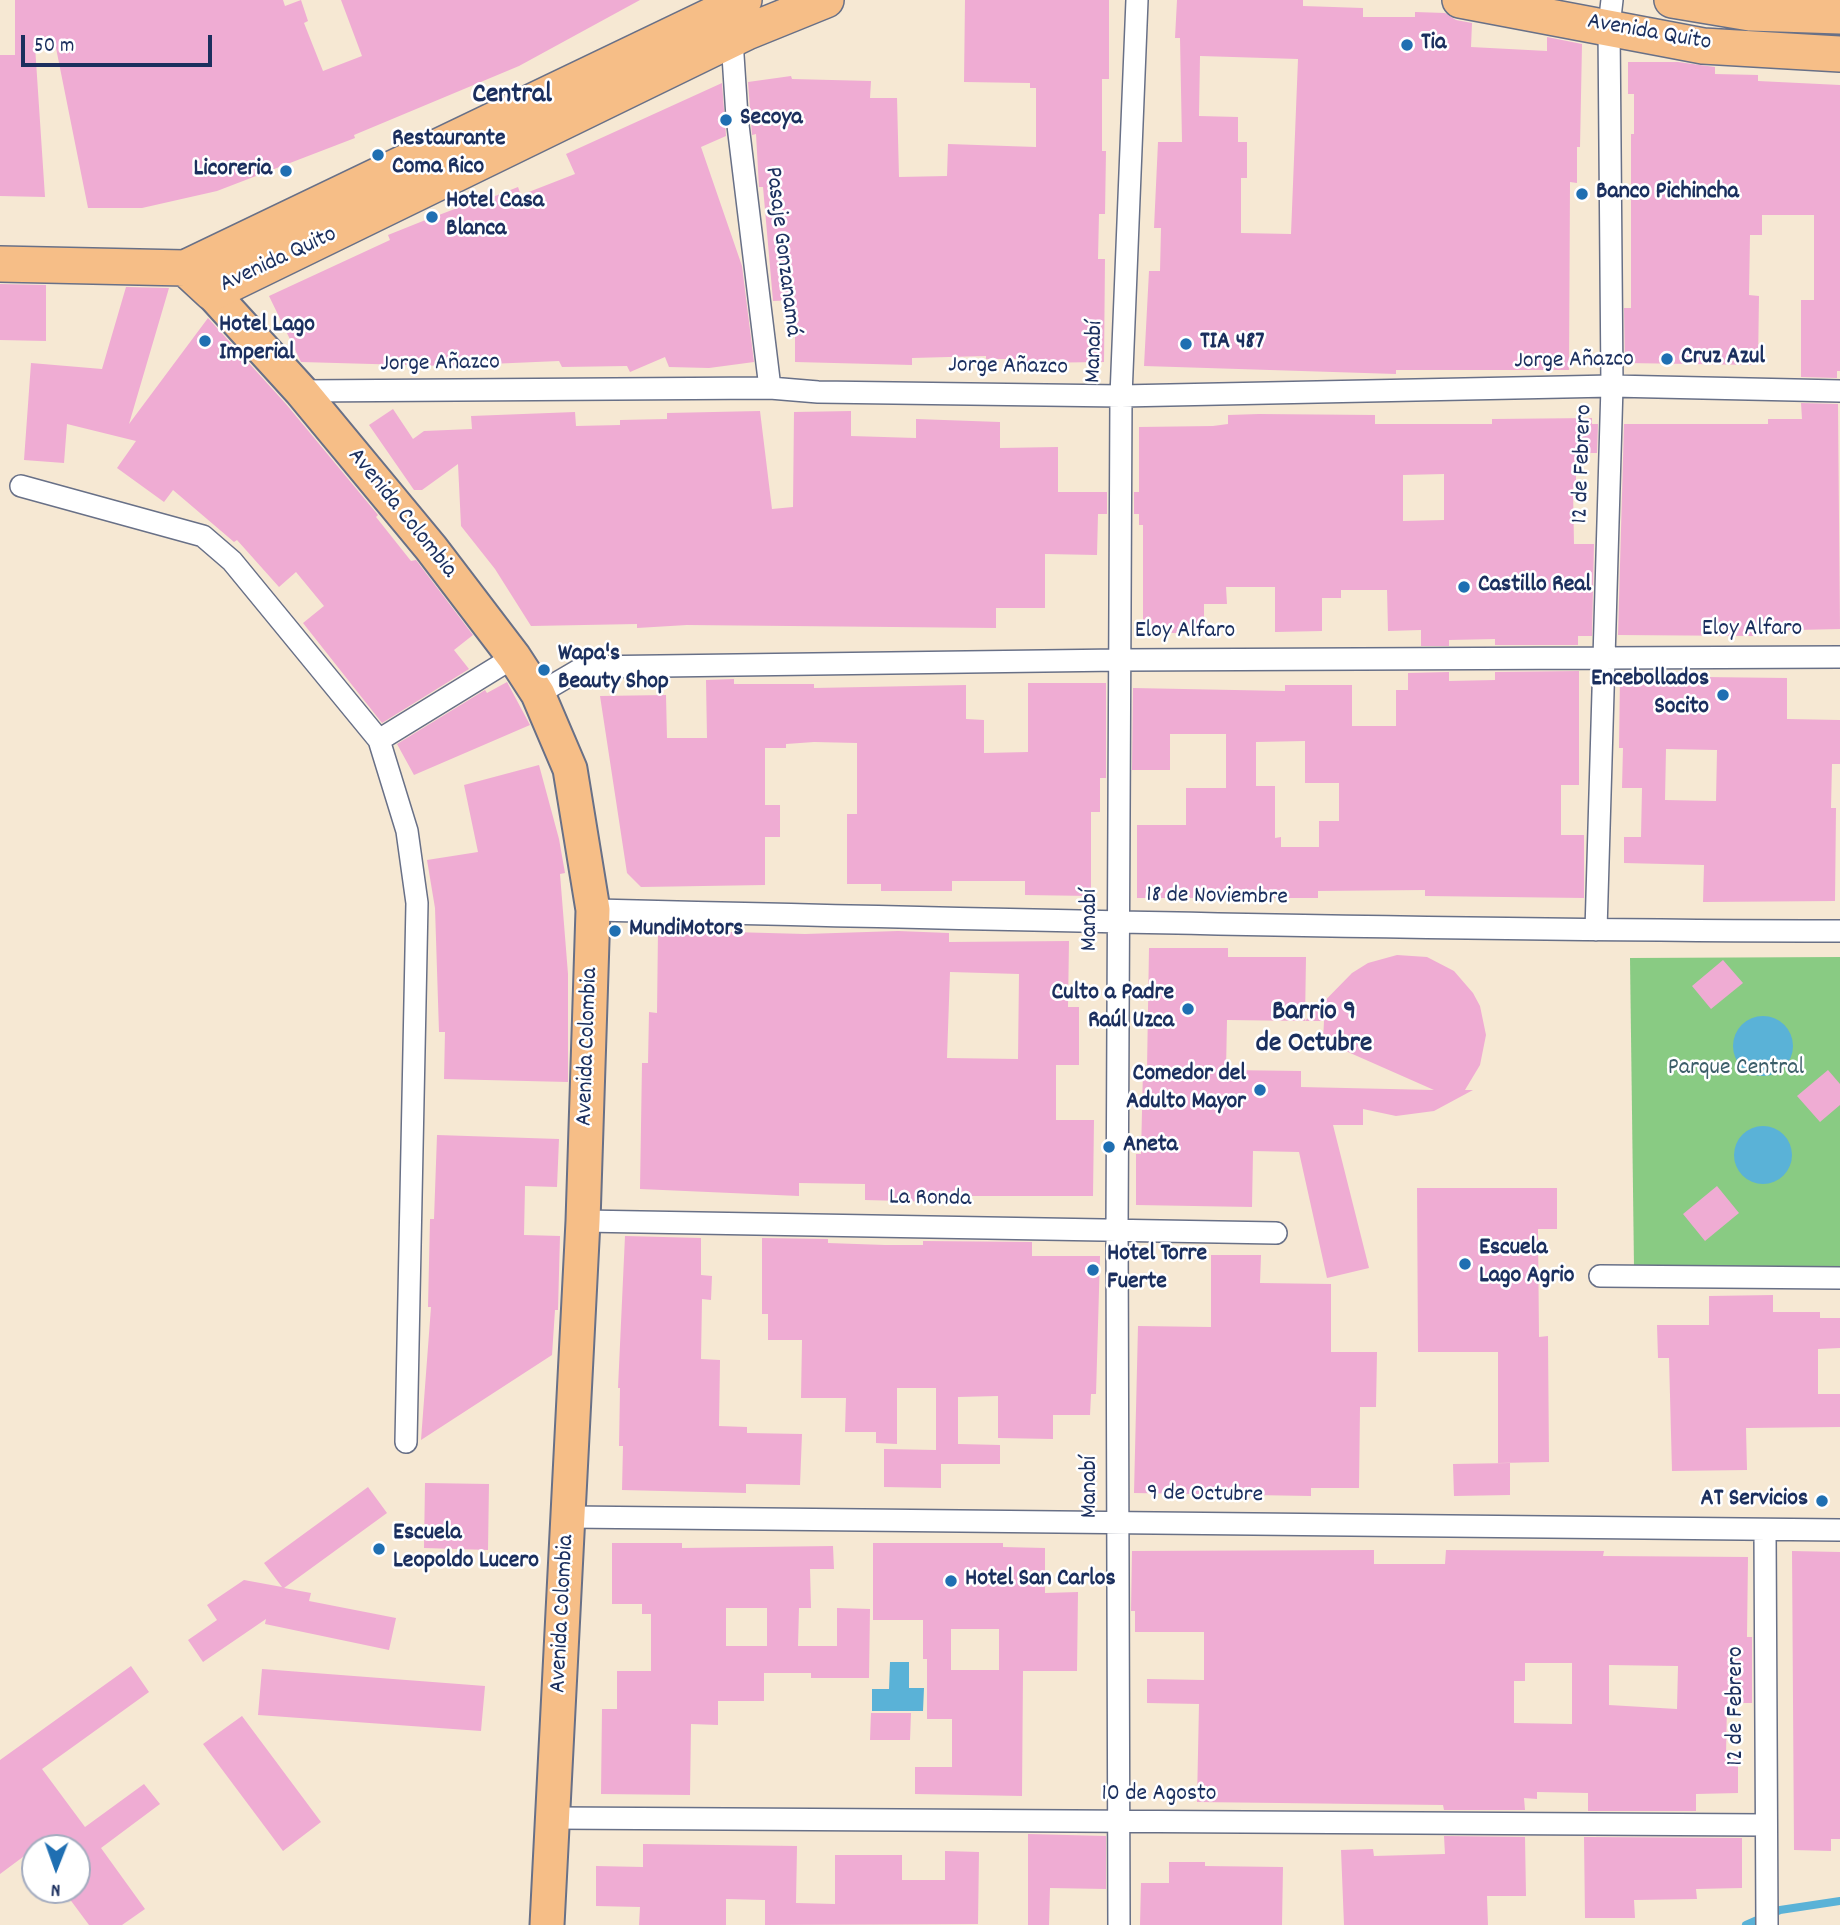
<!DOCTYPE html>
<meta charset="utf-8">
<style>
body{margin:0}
#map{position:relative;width:1840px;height:1925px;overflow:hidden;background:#f6e8d3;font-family:Dekko,sans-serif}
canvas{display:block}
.north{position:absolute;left:21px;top:1834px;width:70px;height:70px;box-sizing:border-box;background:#fff;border:2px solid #a4acbf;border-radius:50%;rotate:181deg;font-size:19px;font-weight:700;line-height:28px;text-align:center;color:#1b2f5e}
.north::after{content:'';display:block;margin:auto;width:24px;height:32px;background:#1f6fb2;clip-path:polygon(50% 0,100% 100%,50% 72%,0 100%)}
.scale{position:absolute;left:21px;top:35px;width:191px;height:32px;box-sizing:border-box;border:4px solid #1b2f5e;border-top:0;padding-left:9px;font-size:21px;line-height:24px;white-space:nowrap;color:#1b2f5e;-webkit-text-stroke:5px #fff;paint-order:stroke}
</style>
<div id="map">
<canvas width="1840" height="1925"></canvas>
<div class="north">N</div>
<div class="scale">50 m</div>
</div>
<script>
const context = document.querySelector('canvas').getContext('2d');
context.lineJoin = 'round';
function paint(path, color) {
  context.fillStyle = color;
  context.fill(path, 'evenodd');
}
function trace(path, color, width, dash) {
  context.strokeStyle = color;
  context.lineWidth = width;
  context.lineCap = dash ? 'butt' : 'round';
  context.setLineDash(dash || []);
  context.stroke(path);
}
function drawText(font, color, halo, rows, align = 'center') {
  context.font = font + ' Dekko,sans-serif';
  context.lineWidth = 5;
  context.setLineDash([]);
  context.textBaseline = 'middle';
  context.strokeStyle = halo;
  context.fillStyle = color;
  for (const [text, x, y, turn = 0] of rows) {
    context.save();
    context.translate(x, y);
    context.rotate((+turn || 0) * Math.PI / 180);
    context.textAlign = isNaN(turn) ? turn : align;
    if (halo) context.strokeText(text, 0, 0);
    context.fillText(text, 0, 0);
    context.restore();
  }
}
paint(new Path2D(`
 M1840,957V1269L1634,1267L1630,958Z`), '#89cb83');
paint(new Path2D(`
 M1733 1046a30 30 0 1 1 60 0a30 30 0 1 1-60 0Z
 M1734 1155a29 29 0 1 1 58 0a29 29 0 1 1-58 0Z
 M890,1662H909V1688H924L923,1711H872V1689H889Z`), '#5ab2d7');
trace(new Path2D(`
 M1746,1925L1780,1910L1840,1901`), '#5ab2d7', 8);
paint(new Path2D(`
 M15,0H283L285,6L301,0L308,21L304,23L323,71L362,56L341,0H640L519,66L354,135L355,138L217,191L142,208H88L55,43L35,46L45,197L0,196V55H15Z
 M965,0H1109V79H1102V151H1106L1105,214H1099L1098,259H1105L1104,362L1027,363V359H986V356L912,358V365L795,362V300L773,301L763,187H759L756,134L752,135L748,82L791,76L792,79L871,81L870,98H897L899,177L947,176L948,144L1036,147V88H1030V83L964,82Z
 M1177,0H1303V6L1363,8V17H1415V12L1445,13L1456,20L1472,23L1471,47L1547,51V37L1582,44L1580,147H1577V183L1570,182L1569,370H1396V374L1144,366L1149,271H1160L1161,228H1154L1158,142H1182L1180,38H1175ZM1200,56L1298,59L1291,234L1241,233V178H1247V142H1238V117L1199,116Z
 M1628,62H1678L1715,67V74L1758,75V81L1840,85V371H1837V378L1801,377V300H1814V215H1762V235H1750L1749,295L1759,296L1758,365L1625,363L1624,308H1631V134H1634V94H1628Z
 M722,83L726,136L701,147L742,266L754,362L709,368L669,367L665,357L630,372L627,366L562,367L559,361L443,366L301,362L269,296L390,240L388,235L423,221L489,196L490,198L518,187L521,195L575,174L566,154Z
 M0,284L46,285V341L0,340Z
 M126,287L169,288L129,424L208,318L286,404L378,515L376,517L411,561L416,560L473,635L454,650L469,669L382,723L303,623L324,606L296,572L279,587L237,540L234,542L173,490L164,502L117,468L136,441L67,424L64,463L24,460L31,363L102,369Z
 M1801,403L1838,404L1840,629L1755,631V636L1618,635L1624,424H1768V419H1802Z
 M393,409L413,439L424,431L472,429L471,416L575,412L576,426L620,425V420L667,419V413L760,411L772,509L793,507L794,412L851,411V436L916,438V419L1000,422V448L1058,447V492H1107V514H1098L1097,555L1045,554V608H996V628L687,625L637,628V624L531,626L495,569L461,526L458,464L422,490H414L369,425Z
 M1259,414L1375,415V424H1492V419L1592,418V424H1598L1597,453H1576V488H1573L1574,544H1594L1592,636H1578V645H1495V639L1449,640V646H1421V630L1388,631L1387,590H1341V598H1322V631L1275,632V587H1226L1227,604H1204V633H1143V525H1139V514H1134V492H1139V427L1213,426L1228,424V415ZM1444,474V520L1403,521V475Z
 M1579,671V785H1561V835H1584V898L1425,896V890L1318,891V898H1137V825H1186V788H1226V734H1170V770H1132L1133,688L1285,691V685H1352V726H1396V690H1408V673L1449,672V681L1495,680V672ZM1305,741V783H1339V821H1319V847H1281V837L1275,838V786H1256V742Z
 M1620,676L1787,678V719L1840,720V764H1832L1831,808H1836L1835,901L1703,902L1704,865L1624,863V837H1641L1642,788H1622L1623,748H1619ZM1666,749L1717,750L1716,801L1665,800Z
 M734,679V684H814V688L966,685V719L984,720V753L1028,752V683H1106V778H1100V812H1091V896L1025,895V881H952V891H881V884H847V814H857V743L814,742L786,744V748H765V805H780V837H765V885L641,887L627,873L600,696L666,695L667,738H707L706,680Z
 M507,682L530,725L414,775L397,744L485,690L487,693Z
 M539,765L559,839L565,873L560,874L568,974V1082L444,1079L445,1032H439L435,908L427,860L478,852L464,785Z
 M658,930L805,934L898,931L949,933V942L1069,941L1068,1007H1079V1065H1056V1120H1094L1093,1196H937V1202L865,1200V1184L799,1183V1196L640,1189L642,1063H648L649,1012L657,1013ZM950,972L1019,974L1018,1059L947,1058Z
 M1149,948H1228V957H1306L1305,1021L1227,1020L1226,1070L1301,1071V1087L1434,1090L1323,1041L1324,1021H1305L1352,973L1368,963L1397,955L1427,957L1454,971L1473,993L1480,1006L1486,1035L1480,1065L1465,1090H1473L1434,1111L1396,1116L1363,1109V1125H1333L1369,1268L1327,1278L1299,1152L1253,1151L1252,1207L1136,1205V1154H1141L1143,1069H1147Z
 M1723,960L1743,983L1711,1009L1692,986Z
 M1828,1070L1840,1084V1105L1820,1122L1797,1096Z
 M437,1135L559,1139L557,1187L525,1186L524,1235L560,1236L558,1310H555L552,1355L421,1440L431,1307H428L430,1219H434Z
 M1717,1186L1739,1213L1705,1241L1683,1214Z
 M1417,1188H1557V1229H1538L1539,1337L1548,1336L1549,1462L1498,1463V1352H1418Z
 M625,1236L701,1238V1275L712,1276L711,1300L702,1299L701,1359L720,1360L719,1426L747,1427V1433L802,1434L800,1485L746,1484V1493L622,1490L623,1446H619L620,1388H618Z
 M762,1238L828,1239V1243L885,1245H923V1241L1032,1242V1256H1100L1096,1394H1091L1090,1415H1053V1439L998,1438V1396L958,1397V1444L1000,1445V1464H941V1488L884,1487V1449L936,1450V1388H897V1444L876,1443V1432H845L846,1398H801L802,1340H768V1314H762Z
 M1211,1255H1261L1260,1283L1331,1284V1352H1377L1376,1407H1360L1359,1488H1311V1496L1134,1493L1138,1326L1211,1327Z
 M1773,1295V1312H1820V1318H1840V1348L1818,1349V1394H1840V1427L1746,1428L1747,1470L1672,1471L1669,1358H1658L1657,1325H1709V1296Z
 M1510,1463V1495L1454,1496L1453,1464Z
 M425,1483L489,1484L488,1550L424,1548Z
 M368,1487L387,1513L284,1588L311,1593L309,1601L396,1618L389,1650L265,1624L266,1619L203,1662L188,1640L217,1620L207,1605L244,1580L282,1587L264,1563Z
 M612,1543H682V1548L833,1546L834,1569H810L811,1608H799L798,1646H837V1608L870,1609L869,1678H811V1673H764V1701H718V1725L691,1724L690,1795L601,1794L602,1709H617V1671H651V1614H642V1604H612ZM726,1608H767V1646H726Z
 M873,1543H1003V1547L1045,1548V1593L1078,1592L1077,1671H1023L1022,1796L915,1794V1767H952V1719H927V1659H923V1620H873ZM951,1629H999V1670H951Z
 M1374,1550V1564H1445L1446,1550L1604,1551L1603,1556L1748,1557L1747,1637H1752V1703H1727L1726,1756L1738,1755V1793L1696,1794V1811H1588V1793L1537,1792V1799L1524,1798L1525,1810H1444L1443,1805L1197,1802L1199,1704L1147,1703V1679L1204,1680V1632H1135V1611H1131L1132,1551ZM1525,1663H1572V1724L1514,1723V1681H1525ZM1609,1665L1678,1666L1677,1709L1609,1705Z
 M1792,1551L1840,1552V1839H1831V1851L1794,1850Z
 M131,1666L149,1692L42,1769L85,1827L144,1784L160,1804L101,1848L145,1909L122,1925H89L63,1890H77V1848H35L0,1874V1760Z
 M262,1669L485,1686L481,1731L258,1715Z
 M871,1713H911L910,1740H870Z
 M242,1716L321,1822L283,1851L203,1744Z
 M1028,1834L1106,1836V1889L1050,1888L1049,1925H1028Z
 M1444,1836L1525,1837L1526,1896H1487L1488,1925H1344L1341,1850L1373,1849L1374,1856L1445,1854Z
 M1584,1837L1742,1838V1888L1696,1889L1697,1899L1634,1900L1635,1918H1585Z
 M643,1844L797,1846L796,1903L835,1904V1855H902V1880H945V1851L979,1852L978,1924L765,1925V1900L726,1899V1925H639L640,1907L596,1906V1866L643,1867Z
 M1169,1862H1205V1866L1283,1867L1282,1925H1140L1141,1883H1169Z`), '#efacd3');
const minor = new Path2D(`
 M732,40L737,117L770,388
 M301,391L770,388L818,392L1121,396L1612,386L1840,391
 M21,486L203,536L232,561L379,740L407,831L417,903L406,1442
 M538,694L584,667L1120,660L1840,657
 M379,740L514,657
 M593,910C1009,920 1424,930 1840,931
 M1596,930L1612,386L1609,26L1612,0
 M583,1221L1276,1233
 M1600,1276L1840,1278
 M569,1517L1840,1530
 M1765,1530L1767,1925
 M553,1818L1764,1825
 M1119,1925L1117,1229L1121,396L1137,0`);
const primary = new Path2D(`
 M212,293L301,391L431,548L514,657L538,694L570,769L593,910L583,1221L547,1925`);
const trunk = new Path2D(`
 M1460,0L1703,46L1840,54
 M1672,0L1750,13L1840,16
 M0,264L185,268L744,0
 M185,268L212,293L747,32L826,0`);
trace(minor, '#687087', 24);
trace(primary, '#687087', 37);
trace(trunk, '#687087', 38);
trace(minor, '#fff', 21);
trace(primary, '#f6be87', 33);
trace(trunk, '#f6be87', 35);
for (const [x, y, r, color] of [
 [1407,45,7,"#1f6fb2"],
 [726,120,7,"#1f6fb2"],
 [378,155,7,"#1f6fb2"],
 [286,171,7,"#1f6fb2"],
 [1582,194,7,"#1f6fb2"],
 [432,217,7,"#1f6fb2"],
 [205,341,7,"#1f6fb2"],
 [1186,344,7,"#1f6fb2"],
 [1667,359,7,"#1f6fb2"],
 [1464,587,7,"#1f6fb2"],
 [544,670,7,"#1f6fb2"],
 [1723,695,7,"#1f6fb2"],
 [615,931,7,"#1f6fb2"],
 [1188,1009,7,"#1f6fb2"],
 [1260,1090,7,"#1f6fb2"],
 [1109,1147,7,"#1f6fb2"],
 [1465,1264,7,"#1f6fb2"],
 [1093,1270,7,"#1f6fb2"],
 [1822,1501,7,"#1f6fb2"],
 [379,1549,7,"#1f6fb2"],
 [951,1581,7,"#1f6fb2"]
]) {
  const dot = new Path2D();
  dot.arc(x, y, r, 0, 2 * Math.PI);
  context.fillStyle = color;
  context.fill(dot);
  trace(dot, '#fff', 2.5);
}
drawText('24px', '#1b2f5e', '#fff', [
 ["Avenida Quito",1649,34,10],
 ["Pasaje Gonzanamá",781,252,83],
 ["Avenida Quito",279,261,-25],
 ["Manabí",1096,352,-88],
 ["Jorge Añazco",1574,362,-1],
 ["Jorge Añazco",440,365,-1],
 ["Jorge Añazco",1008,368,1],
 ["12 de Febrero",1584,464,-88],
 ["Avenida Colombia",401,514,51],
 ["Eloy Alfaro",1752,631],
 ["Eloy Alfaro",1185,633],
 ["18 de Noviembre",1217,898,1],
 ["Manabí",1092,920,-90],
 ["Avenida Colombia",589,1047,-88],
 ["La Ronda",930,1200,1],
 ["Manabí",1092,1487,-90],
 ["9 de Octubre",1205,1496,1],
 ["Avenida Colombia",564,1614,-87],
 ["12 de Febrero",1738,1706,-90],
 ["10 de Agosto",1159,1796]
]);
drawText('bold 24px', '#1b2f5e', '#fff', [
 ["Tia",1421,45],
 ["Secoya",740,120],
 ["Restaurante",392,141],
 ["Coma Rico",392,169],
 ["Licoreria",272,171,"right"],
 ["Banco Pichincha",1596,194],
 ["Hotel Casa",446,203],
 ["Blanca",446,231],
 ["Hotel Lago",219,327],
 ["Imperial",219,355],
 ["TIA 487",1200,344],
 ["Cruz Azul",1681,359],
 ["Castillo Real",1478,587],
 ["Wapa's",558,656],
 ["Beauty Shop",558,684],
 ["Encebollados",1709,681,"right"],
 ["Socito",1709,709,"right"],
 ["MundiMotors",629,931],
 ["Culto a Padre",1174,995,"right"],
 ["Raúl Uzca",1174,1023,"right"],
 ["Comedor del",1246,1076,"right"],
 ["Adulto Mayor",1246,1104,"right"],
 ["Aneta",1123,1147],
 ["Escuela",1479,1250],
 ["Lago Agrio",1479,1278],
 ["Hotel Torre",1107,1256],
 ["Fuerte",1107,1284],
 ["AT Servicios",1808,1501,"right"],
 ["Escuela",393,1535],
 ["Leopoldo Lucero",393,1563],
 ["Hotel San Carlos",965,1581]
], 'left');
drawText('24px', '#3c5e69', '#fff', [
 ["Parque Central",1736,1070]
]);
drawText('bold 28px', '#1b2f5e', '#fff', [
 ["Central",512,97],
 ["Barrio 9",1314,1014],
 ["de Octubre",1314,1046]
]);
</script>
